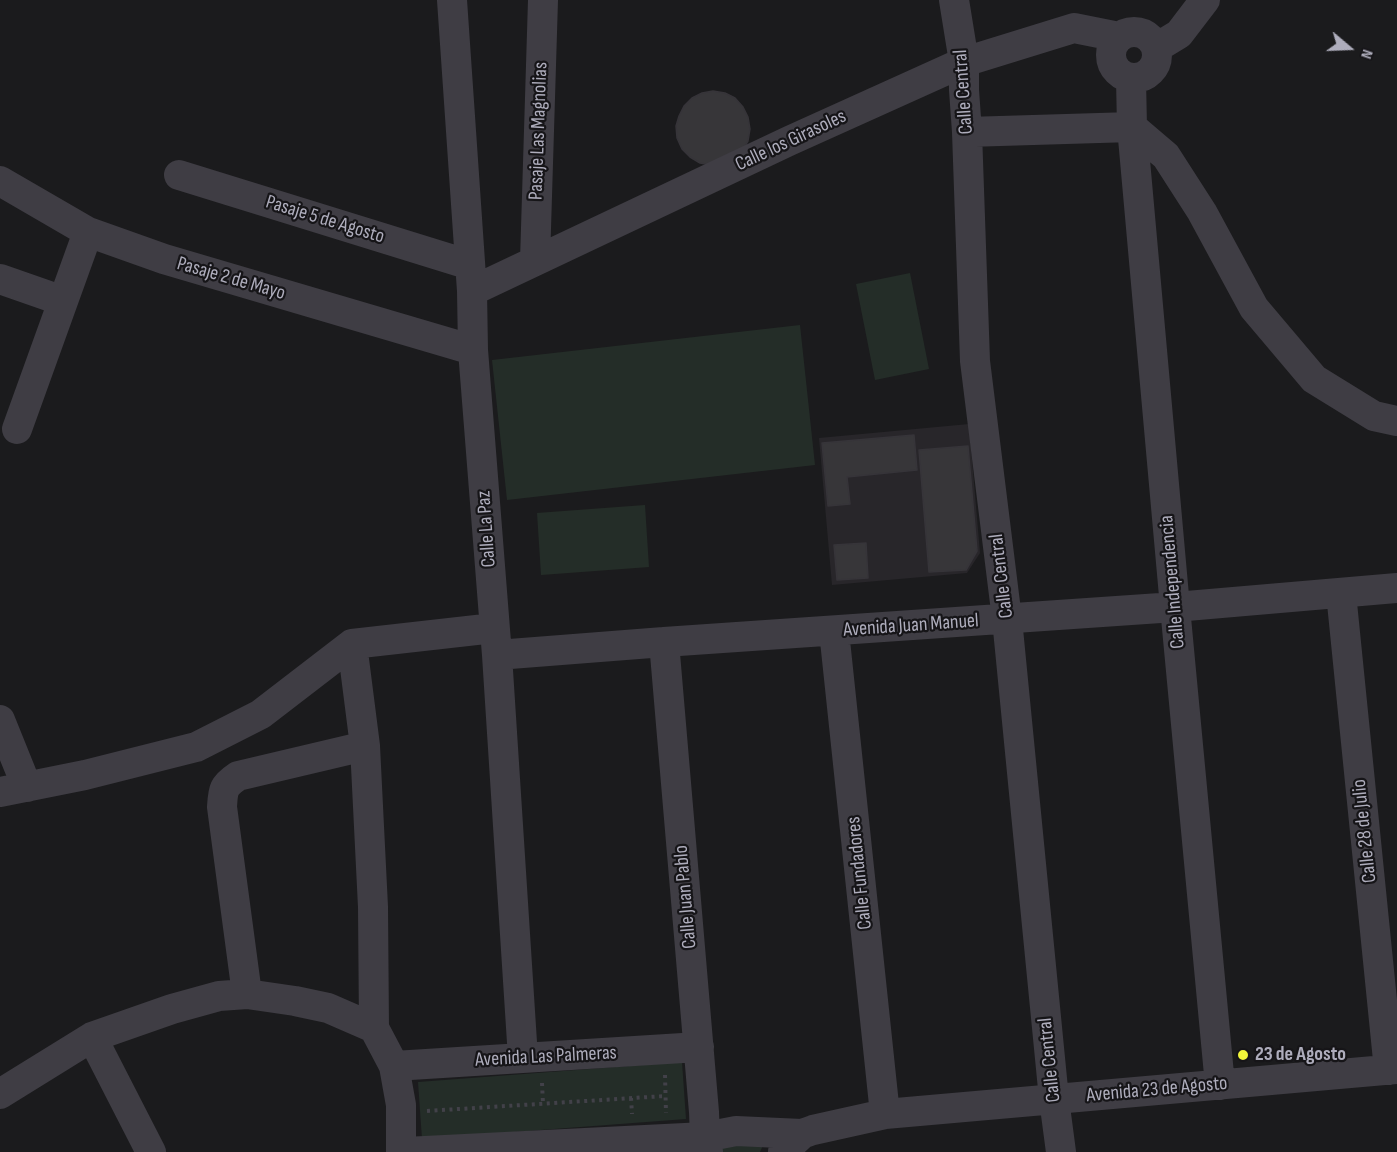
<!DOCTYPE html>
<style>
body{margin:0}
#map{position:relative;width:1397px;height:1152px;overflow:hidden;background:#1b1b1d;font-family:"Sofia Sans Condensed",sans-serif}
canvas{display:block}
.north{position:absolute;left:1319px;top:18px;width:60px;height:60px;-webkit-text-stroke:4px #161518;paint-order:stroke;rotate:109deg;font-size:16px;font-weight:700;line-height:24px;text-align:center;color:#aeadbc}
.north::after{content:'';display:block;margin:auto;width:21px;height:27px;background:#aeadbc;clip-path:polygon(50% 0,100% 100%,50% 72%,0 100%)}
</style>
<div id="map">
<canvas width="1397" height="1152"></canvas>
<div class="north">N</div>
</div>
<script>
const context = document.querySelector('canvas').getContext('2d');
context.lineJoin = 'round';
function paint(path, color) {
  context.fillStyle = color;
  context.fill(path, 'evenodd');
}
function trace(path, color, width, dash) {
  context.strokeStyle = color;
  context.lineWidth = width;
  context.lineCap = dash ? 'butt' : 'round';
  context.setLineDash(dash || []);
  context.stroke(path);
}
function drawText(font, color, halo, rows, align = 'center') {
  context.font = font + ' "Sofia Sans Condensed",sans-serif';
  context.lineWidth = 4.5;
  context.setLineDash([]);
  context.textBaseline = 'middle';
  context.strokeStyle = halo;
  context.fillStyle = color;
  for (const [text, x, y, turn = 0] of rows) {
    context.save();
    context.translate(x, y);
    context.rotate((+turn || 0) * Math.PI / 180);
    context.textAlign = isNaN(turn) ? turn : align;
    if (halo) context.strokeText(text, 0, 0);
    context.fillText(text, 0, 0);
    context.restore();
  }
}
paint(new Path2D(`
 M969,424L980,553L967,573L832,585L819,438Z`), '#28262a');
paint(new Path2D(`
 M910,273L929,369L875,380L856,284Z
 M800,325L815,465L507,500L492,360Z
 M645,505L649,567L541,575L537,513Z
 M682,1062L686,1119L422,1139L418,1082Z
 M766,1139L760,1152H717L718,1147Z`), '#242d28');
const building = new Path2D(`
 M713,91L725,93L735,98L743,107L748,117L750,129L748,141L742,151L711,165L700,163L690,157L682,149L677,138L676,126L679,116L684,106L692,98L702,93Z
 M914,435L917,470L847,477L850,504L828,506L822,443Z
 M968,446L977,551L966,570L929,572L919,450Z
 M866,543L868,578L837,580L834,545Z`);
paint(building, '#373639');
trace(building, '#363439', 1.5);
trace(new Path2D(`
 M665,1075L666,1113
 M542,1083L543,1104
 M631,1098L632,1114
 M427,1111L665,1096`), '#424149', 4, [3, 4.5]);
trace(new Path2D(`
 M452,0L472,291L473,350L497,655L523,1058
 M954,0L964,62V90L967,132L975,361L1007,619L1054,1099L1061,1152
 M1111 55a23 23 0 1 1 46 0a23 23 0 1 1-46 0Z
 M1156,48L1179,34L1205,0
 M1131,79L1132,127L1175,607L1220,1085
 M967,132L1132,127L1166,156L1202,212L1254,308L1314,379L1374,416L1397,421
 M179,175L470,265
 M0,181L88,232L164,259L473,350
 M535,261L543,0
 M0,279L63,301
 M472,291L789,141L964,62L1074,28L1119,37
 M17,429L88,232
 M1341,593L1389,1070
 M834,631L885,1114
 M664,642L704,1112L705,1137L708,1152
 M352,644L365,746
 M497,655L664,642L1175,607L1397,588
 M0,720L27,787
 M0,792L85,775L196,747L261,714L352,644L494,628
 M247,994L222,807C223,790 223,786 238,776L365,746L373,907L374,1028
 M92,1037L151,1152
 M394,1066L699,1047
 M0,1094L92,1037L172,1009L219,996L247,994L295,1001L328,1008L374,1028L394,1066L401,1105V1152
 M405,1152L705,1137L736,1131L802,1134
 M783,1152L802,1134L813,1130L885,1114L1397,1069`), '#3f3d44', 30);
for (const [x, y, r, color] of [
 [1243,1055,6,"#f1f53a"]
]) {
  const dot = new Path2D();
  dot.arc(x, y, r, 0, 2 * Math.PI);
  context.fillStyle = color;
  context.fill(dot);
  trace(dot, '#161518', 2);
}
drawText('20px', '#aeadbc', '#161518', [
 ["Calle Central",964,92,-94],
 ["Pasaje Las Magnolias",539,131,-88],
 ["Calle los Girasoles",791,141,-25],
 ["Pasaje 5 de Agosto",325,220,17],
 ["Pasaje 2 de Mayo",231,279,16],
 ["Calle La Paz",487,529,-94],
 ["Calle Central",1002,576,-97],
 ["Calle Independencia",1173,582,-95],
 ["Avenida Juan Manuel",911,626,-4],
 ["Calle 28 de Julio",1365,831,-96],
 ["Calle Fundadores",860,873,-96],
 ["Calle Juan Pablo",686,897,-95],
 ["Avenida Las Palmeras",546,1057,-3],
 ["Calle Central",1050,1060,-96],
 ["Avenida 23 de Agosto",1157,1090,-5]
]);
drawText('bold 20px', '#aeadbc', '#161518', [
 ["23 de Agosto",1255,1055]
], 'left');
</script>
